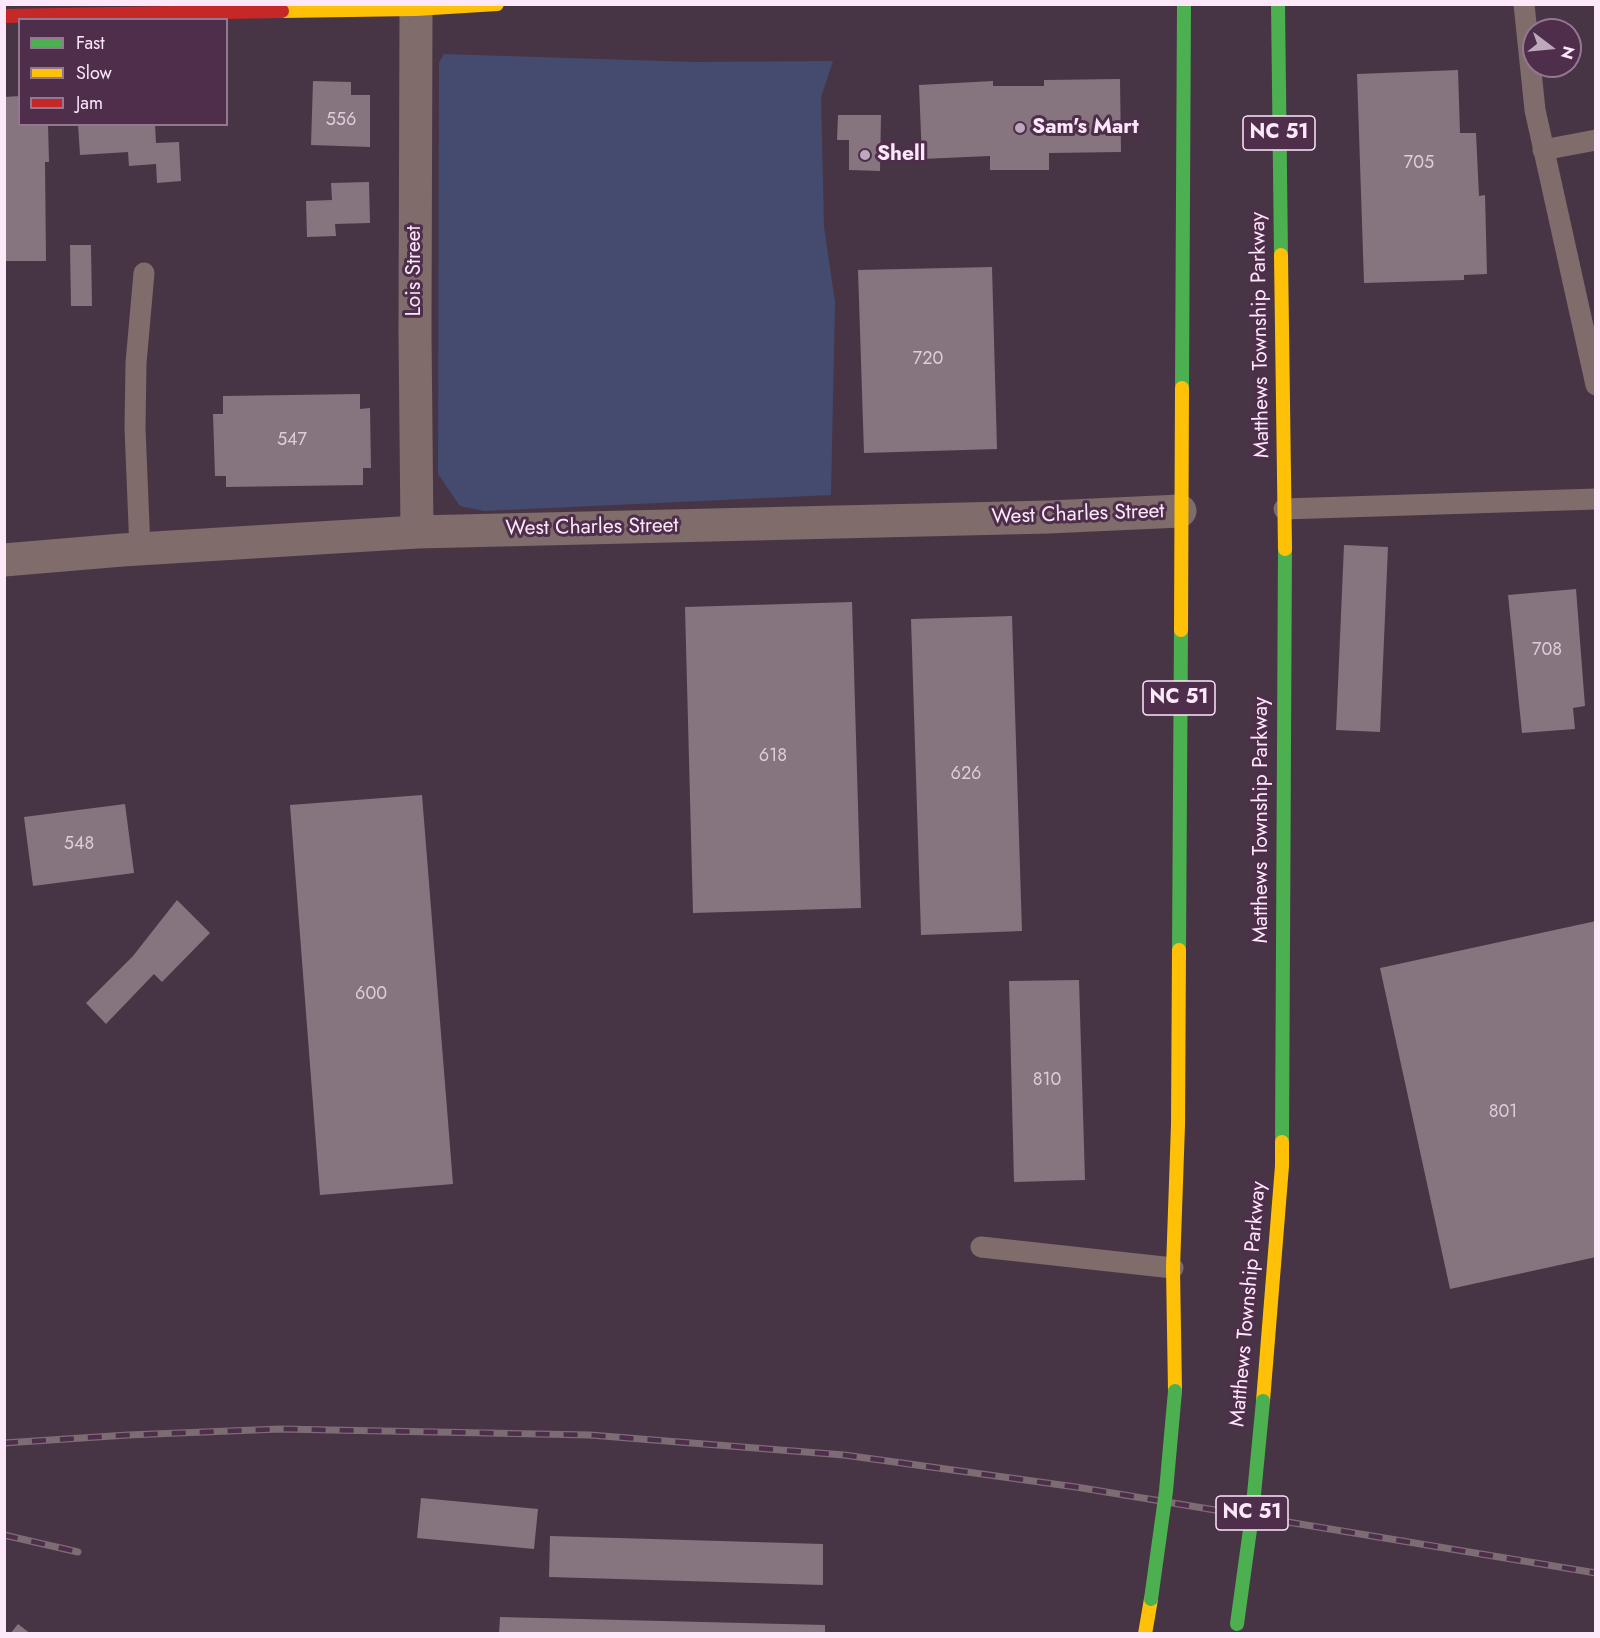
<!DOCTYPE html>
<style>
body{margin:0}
#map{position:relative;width:1600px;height:1638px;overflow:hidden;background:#473545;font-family:Jost,sans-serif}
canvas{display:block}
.frame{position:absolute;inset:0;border:6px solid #fde8fa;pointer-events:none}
.legend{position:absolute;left:18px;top:18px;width:210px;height:108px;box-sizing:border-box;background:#4e2e4b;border:2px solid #947891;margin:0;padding:8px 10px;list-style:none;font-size:18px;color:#fde8fa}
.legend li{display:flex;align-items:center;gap:12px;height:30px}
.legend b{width:30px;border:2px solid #947891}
.north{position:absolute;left:1522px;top:18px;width:60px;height:60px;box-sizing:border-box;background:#4e2e4b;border:2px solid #947891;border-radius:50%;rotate:106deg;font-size:16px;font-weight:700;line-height:24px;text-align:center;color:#fde8fa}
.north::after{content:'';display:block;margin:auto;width:21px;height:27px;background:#bda9bb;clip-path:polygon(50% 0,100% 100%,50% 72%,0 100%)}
</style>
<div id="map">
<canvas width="1600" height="1638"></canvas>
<div class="frame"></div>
<ul class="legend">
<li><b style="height:8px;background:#4caf50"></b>Fast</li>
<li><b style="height:8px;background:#ffc107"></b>Slow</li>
<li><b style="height:8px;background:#c62828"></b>Jam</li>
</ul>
<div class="north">N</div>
</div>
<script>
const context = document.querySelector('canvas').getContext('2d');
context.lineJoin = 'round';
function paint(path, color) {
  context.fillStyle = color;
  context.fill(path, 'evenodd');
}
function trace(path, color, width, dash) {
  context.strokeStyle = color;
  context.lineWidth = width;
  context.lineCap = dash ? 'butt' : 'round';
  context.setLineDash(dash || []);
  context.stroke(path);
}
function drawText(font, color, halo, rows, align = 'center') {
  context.font = font + ' Jost,sans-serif';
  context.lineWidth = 6;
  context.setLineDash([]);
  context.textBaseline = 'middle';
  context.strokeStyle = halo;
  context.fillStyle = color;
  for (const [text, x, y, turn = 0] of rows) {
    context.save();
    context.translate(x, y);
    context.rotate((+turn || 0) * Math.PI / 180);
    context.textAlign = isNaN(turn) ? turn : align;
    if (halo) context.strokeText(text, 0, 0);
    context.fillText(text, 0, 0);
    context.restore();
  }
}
paint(new Path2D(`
 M444,54L694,62L833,61L821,97L824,227L835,302L831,495L484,511L460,506L438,474L439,63Z`), '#444b6f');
paint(new Path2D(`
 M1553,66H1568L1569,71L1554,73Z
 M1458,70L1460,133H1476L1479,196L1485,195L1487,274L1464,275V280L1364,283L1357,74Z
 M1120,79L1121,152L1049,153V170H990V156L922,159L919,85L993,81V86H1044V80Z
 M313,81L351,82V95H370V147L311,145Z
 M20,96V124H48L49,162H45L46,261H4V97Z
 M838,115H881L880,171L849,170V140H837Z
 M78,124H155L156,143L179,142L181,181L157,183L156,164L129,166L128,152L80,155Z
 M369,182L370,223L335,224L336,236L307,237L306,201L332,200L331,183Z
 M70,245H91L92,306H71Z
 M992,267L997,449L864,453L858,270Z
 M360,394V409L370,408L371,468H363V485L226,487V476H215L213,414H223V396Z
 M1344,545L1388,547L1380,732L1336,730Z
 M1576,589L1585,706L1573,708L1575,729L1522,733L1508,595Z
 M852,602L861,908L693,913L685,607Z
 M1012,616L1022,931L921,935L911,619Z
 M422,795L453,1184L320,1195L290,805Z
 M125,804L134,873L33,886L24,817Z
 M177,900L210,933L162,982L154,974L106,1024L86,1003L133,956Z
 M1596,921V1257L1450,1289L1380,968Z
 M1079,980L1085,1180L1014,1182L1009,981Z
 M421,1498L538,1509L534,1549L417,1538Z
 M550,1536L823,1544V1585L549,1577Z
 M500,1617L825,1625V1634H499Z
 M18,1624L31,1634H10Z`), '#86747f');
trace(new Path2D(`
 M1524,4L1535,110L1596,385
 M1543,150L1596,140
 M1284,509L1596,499
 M140,550L135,428L136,363L144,273
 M981,1247L1173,1268`), '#7f6c6b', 21);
trace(new Path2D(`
 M416,9L415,333L417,532
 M4,560L122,550L417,532L1049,517L1180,511`), '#7f6c6b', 33);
trace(new Path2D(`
 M1278,4L1281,255
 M1182,388L1184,4
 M1179,950L1181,630
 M1282,1142L1285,549`), '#4caf50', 14);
trace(new Path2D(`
 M282,11L416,9L497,4
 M1281,255L1285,549
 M1181,630L1182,388
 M1175,1391L1173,1268L1178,1125L1179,950
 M1263,1401L1282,1166V1142
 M1145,1634L1151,1599`), '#ffc107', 14);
trace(new Path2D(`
 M4,16L282,11`), '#c62828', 14);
const rail = new Path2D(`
 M4,1443L128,1435L280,1429L590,1435L844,1455L1076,1487L1596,1573
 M4,1535L78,1552`);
trace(rail, '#7d6c74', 7);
trace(rail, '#4e2e4b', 4.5, [14]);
trace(new Path2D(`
 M1151,1599L1166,1491L1175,1391
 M1237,1624L1252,1515L1263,1401`), '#4caf50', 14);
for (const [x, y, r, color] of [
 [1020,128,6,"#bda9bb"],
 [865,155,6,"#bda9bb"]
]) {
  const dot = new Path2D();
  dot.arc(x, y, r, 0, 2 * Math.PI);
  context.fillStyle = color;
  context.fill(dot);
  trace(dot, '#4e2e4b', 2);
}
drawText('18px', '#dfcbdb', null, [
 ["556",341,121],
 ["705",1419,164],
 ["720",928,360],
 ["547",292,441],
 ["708",1547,651],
 ["618",773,757],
 ["626",966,775],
 ["548",79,845],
 ["600",371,995],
 ["810",1047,1081],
 ["801",1503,1113]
]);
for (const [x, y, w] of [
 [1279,133,72],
 [1179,698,72],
 [1252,1513,72]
]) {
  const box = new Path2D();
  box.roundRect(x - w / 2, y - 17, w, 34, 4.5);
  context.fillStyle = '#4e2e4b';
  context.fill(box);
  trace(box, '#fde8fa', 1.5);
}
drawText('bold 20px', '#fde8fa', null, [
 ["NC 51",1279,133],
 ["NC 51",1179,698],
 ["NC 51",1252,1513]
]);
drawText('bold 21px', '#fde8fa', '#4e2e4b', [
 ["Sam's Mart",1032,128],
 ["Shell",877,155]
], 'left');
drawText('21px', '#fde8fa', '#4e2e4b', [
 ["Lois Street",415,271,-90],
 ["Matthews Township Parkway",1261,335,-91],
 ["West Charles Street",1078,515,-2],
 ["West Charles Street",592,528,-1],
 ["Matthews Township Parkway",1262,820,-90],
 ["Matthews Township Parkway",1249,1304,-85]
]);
</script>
